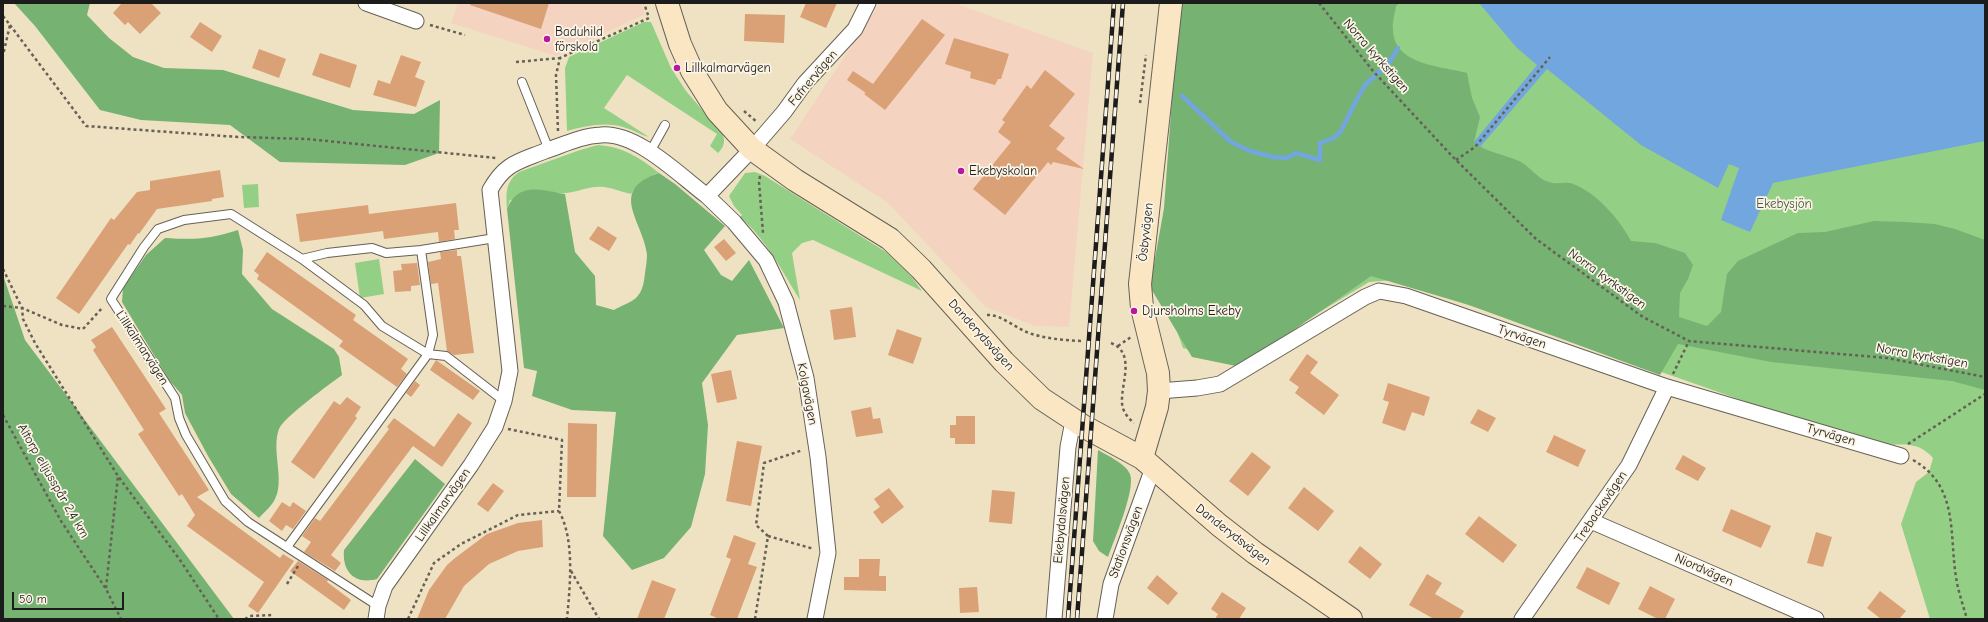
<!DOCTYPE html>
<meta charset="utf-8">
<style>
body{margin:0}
#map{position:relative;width:1988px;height:622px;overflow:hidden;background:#efe2c3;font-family:"Comic Neue",sans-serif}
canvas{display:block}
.frame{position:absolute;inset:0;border:4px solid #1c1c1c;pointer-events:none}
.scale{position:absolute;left:12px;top:592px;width:112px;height:18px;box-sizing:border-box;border:2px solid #1c1c1c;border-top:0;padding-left:5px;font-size:12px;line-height:14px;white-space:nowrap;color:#1c1c1c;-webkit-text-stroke:3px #fcf5e5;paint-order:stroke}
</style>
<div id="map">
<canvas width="1988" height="622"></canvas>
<div class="frame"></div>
<div class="scale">50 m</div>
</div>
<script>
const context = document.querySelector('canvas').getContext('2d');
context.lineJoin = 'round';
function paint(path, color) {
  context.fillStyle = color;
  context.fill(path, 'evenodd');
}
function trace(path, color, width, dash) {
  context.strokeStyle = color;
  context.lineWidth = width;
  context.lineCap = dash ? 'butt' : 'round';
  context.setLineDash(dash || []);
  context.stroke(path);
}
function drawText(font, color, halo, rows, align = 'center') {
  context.font = font + ' "Comic Neue",sans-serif';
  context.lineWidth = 3.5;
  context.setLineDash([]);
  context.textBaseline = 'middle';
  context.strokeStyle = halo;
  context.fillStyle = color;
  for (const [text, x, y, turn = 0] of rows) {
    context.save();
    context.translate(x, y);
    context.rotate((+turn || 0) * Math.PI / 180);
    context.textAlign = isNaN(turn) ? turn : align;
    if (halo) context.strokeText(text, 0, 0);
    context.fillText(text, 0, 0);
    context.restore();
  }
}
paint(new Path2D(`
 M458,3H641L645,14L556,56L451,23Z
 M880,3H954L1093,53L1069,327L1035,326L986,307L888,203L790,139Z`), '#f4d3c0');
paint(new Path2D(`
 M1184,3H1985V619H1930L1901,524L1916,482L1929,472L1933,458C1918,441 1903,445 1883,445C1874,445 1864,442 1855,440L1496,314L1393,280L1369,282L1236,363L1183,348L1170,312Z
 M644,22H651L671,68L686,91L722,133C726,141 724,147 718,153L710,146L717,134L627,75L604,108L649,137C640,135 634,130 626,128C606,121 586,126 567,131L565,68L569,57Z
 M598,145C621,146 641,158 659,173C647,177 637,183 631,194C622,192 613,188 604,187C588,185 573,195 558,193L510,200L507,209C506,194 505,182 519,172L580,150Z
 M755,172L765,176L886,252L911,276L922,291L813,240L802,243L792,253L800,300C782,271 766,239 740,217L742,215L734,206L729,196L745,173Z
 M258,184L259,207L244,208L242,185Z
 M379,259L384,294L360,298L355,263Z`), '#93d085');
paint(new Path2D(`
 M14,3H90L87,15L109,38L133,57L164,68L223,70L353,110L414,114L440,100L439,153L405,165L280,162L230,125L141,120L100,110L35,26Z
 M1179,3H1399L1396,6C1395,13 1392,22 1393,30C1394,65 1441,66 1467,73L1472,98L1480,117L1474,142C1487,153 1504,154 1519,161C1530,166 1537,179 1549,182C1556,185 1566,181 1573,184C1596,192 1620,220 1631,241L1655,243L1685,253L1693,265L1688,279L1680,293L1679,317L1707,326L1721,312L1727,274L1738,261L1798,233L1825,232L1874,221L1905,222L1935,224L1955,229L1985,240V390L1952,381L1771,362L1678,344L1660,375L1469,305L1371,276L1241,367L1192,357L1150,287L1164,208Z
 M659,173L675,184L725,226L704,250L721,275L732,281L749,260L784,328L737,335L702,383L708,425L705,474L691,527L664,558L632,570L603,536L616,412L572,410L532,396L537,371L524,368L507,209C518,181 542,190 565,194L575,252L595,276L596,305L614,310C620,306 630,303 636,298C643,291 644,282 645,273C646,267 647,260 647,254C643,221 607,190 659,173Z
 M238,230L243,250L242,274L272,309L334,349L339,357L342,375C330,384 284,417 279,429C271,450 285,480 275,499C272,506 264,512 259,518L231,494L208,456L185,413L182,395L169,380L122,302L123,288L146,255L165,238C195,240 209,239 238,230Z
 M3,275L25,340L234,619H3Z
 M1098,450C1108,456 1125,463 1130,474C1136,489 1114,540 1108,557L1099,551L1093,541Z
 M415,459L445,484L377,579C355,585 342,572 344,550Z`), '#76b272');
paint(new Path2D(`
 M1479,3H1985V141L1773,183L1750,232L1721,220L1739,168L1729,164L1718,188L1641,145L1547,69L1480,147L1474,142L1537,65L1516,47Z`), '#72a6de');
trace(new Path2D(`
 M1182,96L1231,142L1250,151L1273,157L1287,158L1296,153L1320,160V143L1334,138L1341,131L1357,99L1365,85L1389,63L1398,48`), '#72a6de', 4.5);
paint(new Path2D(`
 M122,3H151L161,13L140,34L128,22L125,25L113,13Z
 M471,3H549L541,29L470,5Z
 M806,3H837L826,28L800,17Z
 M745,14L785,15L784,43L744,41Z
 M922,19L945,35L885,110L864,94L866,93L847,80L853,71L873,84Z
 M200,22L222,36L212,52L190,37Z
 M954,38L1009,54L1001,79H998L995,85L970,78L971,72L945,64Z
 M259,49L286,59L279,78L252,68Z
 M320,53L357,65L350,88L312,75Z
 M401,55L421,62L415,77L425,81L416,107L373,95L378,80L390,84Z
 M1045,70L1075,94L1049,126L1065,138L1056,149L1084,169L1053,162L1051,165L1048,162L1005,215L973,189L1011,142L998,132L1005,122L1002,120L1027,85L1031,89Z
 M220,170L224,197L212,199V201L157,209L139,234L138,233L130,245L128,244L79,314L56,298L111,218L114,220L137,192L150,190V181Z
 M456,203L459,230H454L455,239L439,242L438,232L384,239L383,231L300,242L296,214L368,205L369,214Z
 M598,226L617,238L609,251L589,239Z
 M724,239L736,253L726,261L714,247Z
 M457,250V256H461L474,353L454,355L447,351L438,283L431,284L428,262L441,259L440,252Z
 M267,252L356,315L353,320L408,359L401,369L407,374L397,387L339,346L343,341L257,279L259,275L254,271Z
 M417,263L420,285L411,286V291L395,292L393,271L402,270L401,264Z
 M852,307L856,337L834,340L830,310Z
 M112,327L166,409L159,413L209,490L197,497L280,558L283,554L294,561L258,613L248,606L264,582L187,526L195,515L182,494L179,496L138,434L144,430L93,350L96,347L91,340Z
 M897,329L922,338L913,364L888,355Z
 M1307,354L1318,362L1310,373L1339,395L1324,415L1295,393L1299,387L1289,380Z
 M436,360L480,391L473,400L430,370Z
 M731,370L737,399L717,403L711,374Z
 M415,381L420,385L411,397L406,393Z
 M1388,383L1430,397L1424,416L1412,412L1405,431L1382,423L1389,402L1383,400Z
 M347,397L361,407L355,416L357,418L314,479L291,462L334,401L340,405Z
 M871,407L873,419L880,418L883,433L856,437L851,411Z
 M1478,409L1496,418L1488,432L1470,423Z
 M458,413L472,423L442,467L413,446L331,555L341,563L335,571L304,552L311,542L302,536L315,518L320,521L389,429L387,427L394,418L434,447Z
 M956,416H975V444H955V438H950V425H956Z
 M568,423L597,424L596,497H567Z
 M1554,435L1586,450L1578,467L1546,452Z
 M737,441L762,446L751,506L726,501Z
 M1252,452L1271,467L1248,496L1229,481Z
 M1683,455L1706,468L1698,481L1675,469Z
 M493,483L504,491L488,512L477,504Z
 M1304,487L1334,511L1318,531L1288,508Z
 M889,488L904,507L882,524L873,512L880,507L874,499Z
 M992,490L1015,492L1012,524L989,522Z
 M282,502L290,507L293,502L306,511L293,529L286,525L282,531L269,521Z
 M1731,509L1771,526L1761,548L1722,531Z
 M1479,516L1517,545L1503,563L1465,534Z
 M542,520L543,547L518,551L489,564L464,586L445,619H417L429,590L447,565L455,558L487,534L518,523Z
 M1816,532L1832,537L1823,567L1807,563Z
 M734,535L756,543L748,564L757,567L737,619H719L710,615L731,559L726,557Z
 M1360,546L1382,564L1370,579L1348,562Z
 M859,559H880L879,576H886V591L844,590V577H859Z
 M298,561L328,580L327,582L351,600L344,610L290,571Z
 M1587,567L1620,583L1609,605L1576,588Z
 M1427,574L1442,583L1435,594L1464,611L1459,619H1434L1409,605Z
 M1157,575L1178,593L1168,605L1147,588Z
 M652,580L676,589L664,619H637Z
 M1650,586L1675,599L1665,619H1658L1638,609Z
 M977,587L979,612L960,613L959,588Z
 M1880,591L1906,611L1899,619H1881L1867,608Z
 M1222,592L1246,608L1239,619H1215L1218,614L1211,609Z`), '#daa076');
const lane = new Path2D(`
 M522,82L549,150
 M650,152L665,125
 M302,259L364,305L382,326L428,354L446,356L504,401
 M287,547L428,354L433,335L421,250
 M378,606L248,522L225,501L186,435L179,418L175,398L111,299L144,247L158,229L184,220L231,214L302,259L327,253L372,248L386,253L421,250L495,238`);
const street = new Path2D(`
 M366,3L416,21
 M707,196L734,222L766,260L786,302L806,378L818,457L828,553L815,619
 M1159,391L1197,388L1220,384L1365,297L1379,291L1406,296L1667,387L1901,456
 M1591,521L1816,619
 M376,619L378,606L385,586L471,465L495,427L504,401L510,371L490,190C505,163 518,162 545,151C563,145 581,136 601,135C637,132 679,175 707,196L752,149L784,112L805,83L855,29L868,3
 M1054,619L1068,447L1073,421
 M1105,619L1111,584L1153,468
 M1522,619L1629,465L1667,387`);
const secondary = new Path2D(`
 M667,3L680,44L692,71L717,111L752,149L795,180L890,239L921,269L1004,362L1042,399L1083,426L1142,458L1219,525L1255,553L1351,619
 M1142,458L1157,407L1159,391L1158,373L1142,308L1140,284L1171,3`);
trace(lane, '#666156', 10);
trace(street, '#666156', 17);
trace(secondary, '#666156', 24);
trace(new Path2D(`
 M1319,3L1373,71L1452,156L1536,239L1643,317L1689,341L1887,358L1985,377
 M3,16L10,25L3,55
 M10,25L86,126L238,137L307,139L496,158
 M430,25L465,35
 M516,62L560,58
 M1140,103L1146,55
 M744,111L757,122
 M558,131L556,75L560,58L649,18L644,3
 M1456,160L1475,147L1550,57
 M760,176L759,182L763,233
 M3,269L22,308L23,319L35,343L118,476L180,560L219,619
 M3,306L22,308L62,325L83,329L103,307
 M987,315C1002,314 1017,330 1032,334C1048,339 1064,340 1081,341
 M1111,343C1136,353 1121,383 1122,402C1122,411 1128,418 1134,423
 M1118,346L1131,337
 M1673,374L1689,341
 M3,415L61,521L106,589L121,619
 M508,429L562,440L559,511C575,540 570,586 567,619
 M1908,444L1985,394
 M1913,460C1959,486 1949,534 1956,577C1958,591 1963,605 1967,619
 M768,536L756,525L764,463L803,450
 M571,571L599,619
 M287,584L298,566
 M106,588L118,476
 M245,619L250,616L272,615
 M408,619L434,563L461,544L518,515L559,511
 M755,619L768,536L814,549`), '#666156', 2.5, [3, 3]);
trace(lane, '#fff', 8);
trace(street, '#fff', 15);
trace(secondary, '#fbe6c4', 22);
const rail = new Path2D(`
 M1068,619L1114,3
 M1077,619L1123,3`);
trace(rail, '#1c1c1c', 4.5);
trace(rail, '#fcf5e5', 3, [9]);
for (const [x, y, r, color] of [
 [547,39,4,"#b5179e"],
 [677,68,4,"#b5179e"],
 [961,171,4,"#b5179e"],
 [1134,311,4,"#b5179e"]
]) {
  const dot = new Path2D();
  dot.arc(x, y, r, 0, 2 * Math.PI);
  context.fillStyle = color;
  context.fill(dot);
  trace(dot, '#fcf5e5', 1.5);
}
drawText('13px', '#1c1c1c', '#fcf5e5', [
 ["Baduhild",555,32],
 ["förskola",555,47],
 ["Lillkalmarvägen",685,68],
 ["Ekebyskolan",969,171],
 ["Djursholms Ekeby",1142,311]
], 'left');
drawText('13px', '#1c1c1c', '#fcf5e5', [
 ["Norra kyrkstigen",1376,56,49],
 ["Fafnervägen",813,78,-50],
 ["Ösbyvägen",1146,232,-84],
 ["Norra kyrkstigen",1607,279,36],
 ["Danderydsvägen",981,335,48],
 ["Tyrvägen",1522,337,19],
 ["Lillkalmarvägen",142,348,57],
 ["Norra kyrkstigen",1922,356,10],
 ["Kolgavägen",807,394,79],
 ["Tyrvägen",1831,435,16],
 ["Altorp elljusspår 2,4 km",53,481,60],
 ["Lillkalmarvägen",443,505,-55],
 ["Trebackavägen",1601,507,-56],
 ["Ekebydalsvägen",1062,520,-85],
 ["Danderydsvägen",1233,535,38],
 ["Stationsvägen",1126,542,-70],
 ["Niordvägen",1704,570,24]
]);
drawText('13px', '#465b41', '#fcf5e5', [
 ["Ekebysjön",1784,204]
]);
</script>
